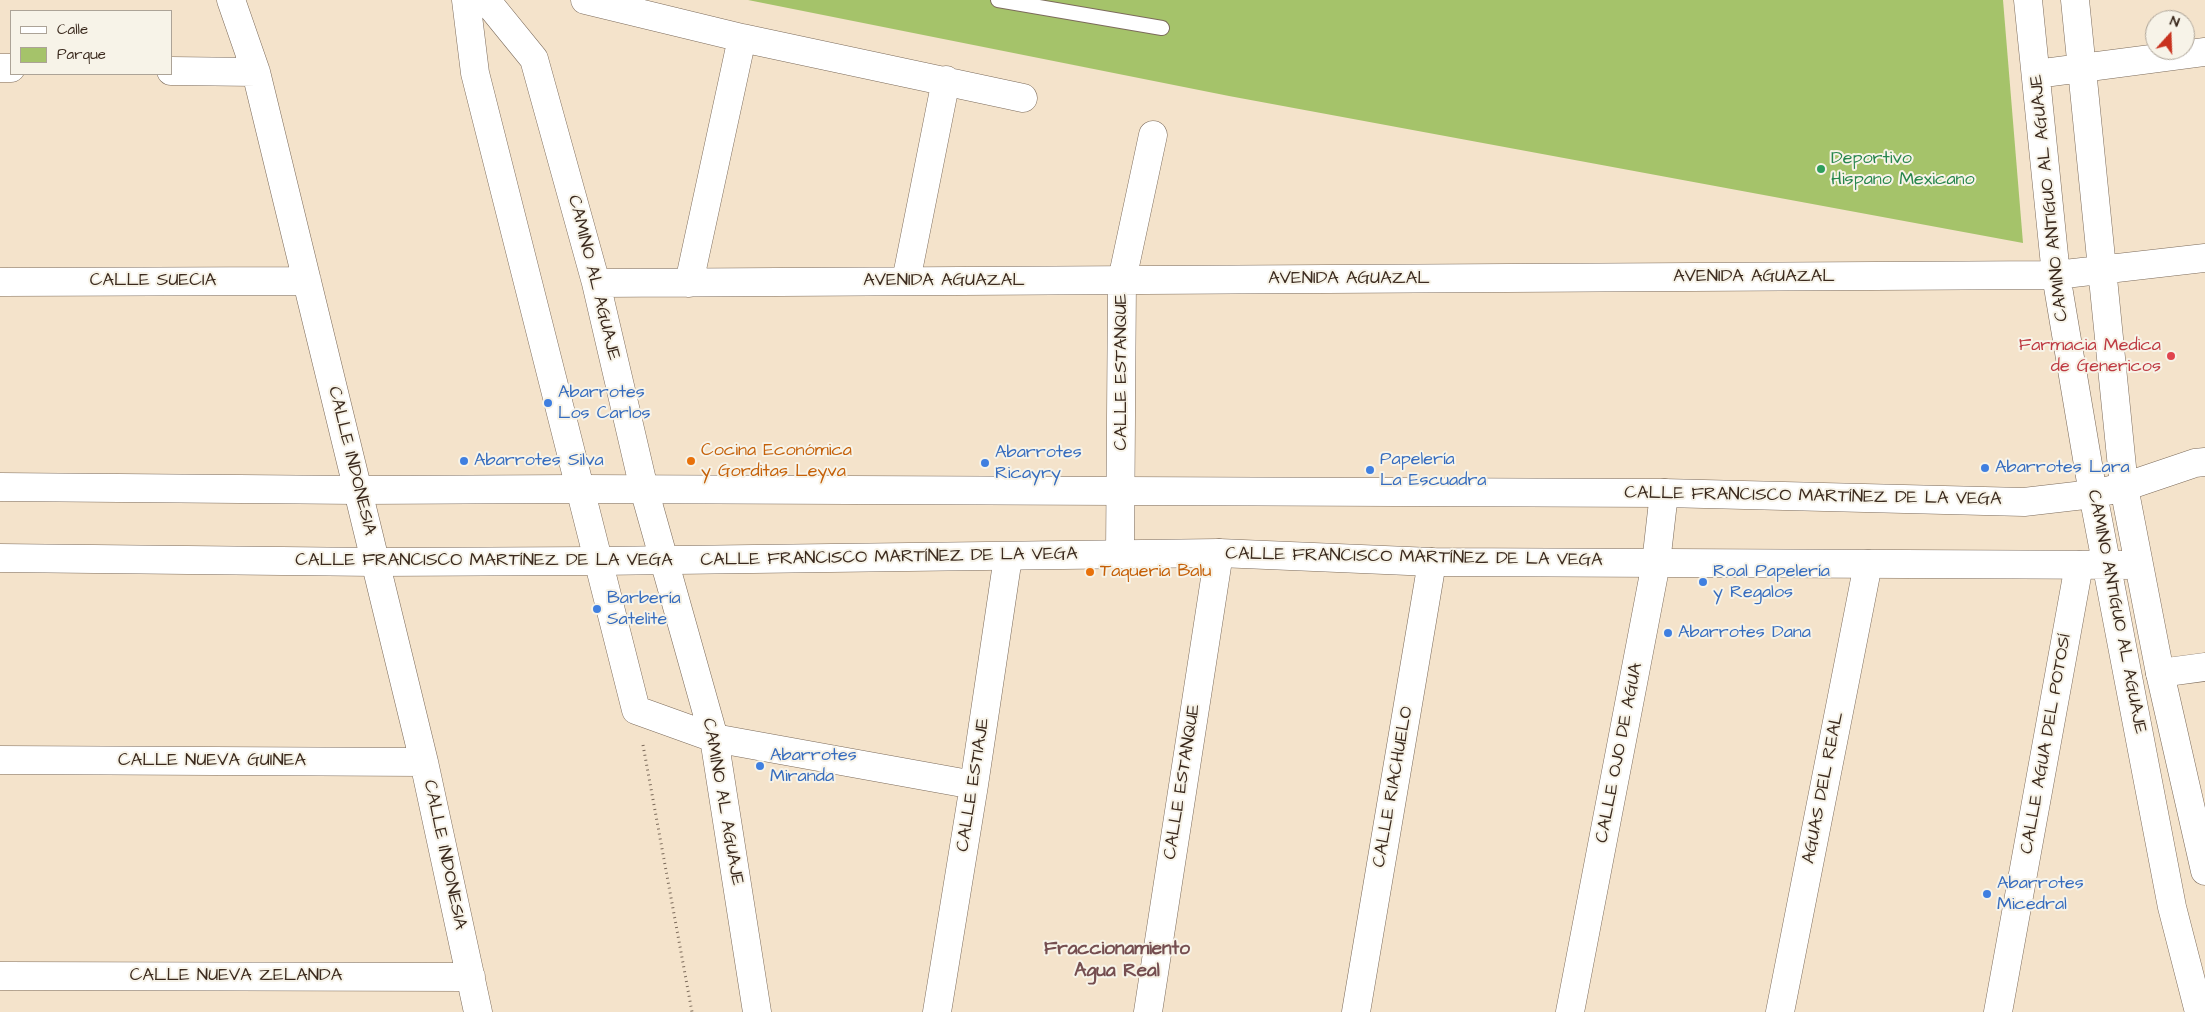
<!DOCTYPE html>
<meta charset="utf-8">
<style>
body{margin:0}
#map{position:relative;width:2205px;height:1012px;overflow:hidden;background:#f4e3cb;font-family:"Architects Daughter",sans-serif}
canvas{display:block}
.legend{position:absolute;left:10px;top:10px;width:162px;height:65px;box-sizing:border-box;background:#f7f3e8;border:1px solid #aca397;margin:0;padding:6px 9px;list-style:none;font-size:15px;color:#3b2a1e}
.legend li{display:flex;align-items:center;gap:10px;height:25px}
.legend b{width:25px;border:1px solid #aca397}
.north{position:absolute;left:2145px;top:10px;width:50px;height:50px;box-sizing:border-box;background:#f7f3e8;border:1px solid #aca397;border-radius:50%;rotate:20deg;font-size:14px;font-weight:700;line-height:20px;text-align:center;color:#3b2a1e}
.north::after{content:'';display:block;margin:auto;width:18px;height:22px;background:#c8321e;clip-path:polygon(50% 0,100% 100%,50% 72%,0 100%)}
</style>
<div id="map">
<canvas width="2205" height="1012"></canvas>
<ul class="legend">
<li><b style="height:6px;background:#fff"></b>Calle</li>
<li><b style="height:14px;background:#a5c36a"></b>Parque</li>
</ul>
<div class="north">N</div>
</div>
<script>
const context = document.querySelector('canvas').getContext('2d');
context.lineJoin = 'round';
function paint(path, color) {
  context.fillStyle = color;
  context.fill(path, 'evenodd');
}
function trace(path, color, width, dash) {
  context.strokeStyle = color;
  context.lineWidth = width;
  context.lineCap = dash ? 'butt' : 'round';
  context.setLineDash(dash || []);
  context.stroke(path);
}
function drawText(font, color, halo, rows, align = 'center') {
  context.font = font + ' "Architects Daughter",sans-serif';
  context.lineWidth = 4;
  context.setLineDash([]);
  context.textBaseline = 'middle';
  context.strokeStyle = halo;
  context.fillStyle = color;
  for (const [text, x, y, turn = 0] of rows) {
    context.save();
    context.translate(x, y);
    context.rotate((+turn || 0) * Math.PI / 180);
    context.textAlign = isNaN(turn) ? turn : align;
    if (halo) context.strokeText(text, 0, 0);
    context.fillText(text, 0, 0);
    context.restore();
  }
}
paint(new Path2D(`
 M748,0H2003L2023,243L1229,96Z`), '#a5c36a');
const lane = new Path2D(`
 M998,0L1162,28`);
const street = new Path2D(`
 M231,0L256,72L424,762L478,1012
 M466,0L475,73L636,710L714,738L974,785
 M486,0L534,59L596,283L644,489L714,738L757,1012
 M585,0L742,38L1023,98
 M2028,0L2056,275L2093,494
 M2075,0L2124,487L2195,463L2205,462
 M0,68H11
 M171,71L256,72
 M2036,74L2205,52
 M906,281L946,80
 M0,282L307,281
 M596,283L2056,275L2205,258
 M689,283L742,38
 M1120,554L1122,280L1153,135
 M2160,673L2205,667
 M0,760L424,762
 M0,976L471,977
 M937,1012L974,785L1008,557
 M1148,1012L1219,553
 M1356,1012L1432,562
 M1570,1012L1656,563L1664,493
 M1780,1012L1868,564
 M1998,1012L2079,565`);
const secondary = new Path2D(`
 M0,487L358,490L579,489L1664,493L2024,502L2093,494L2124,487L2160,673L2205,871
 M2093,494L2172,907L2199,1012
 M0,558L375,562L598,561L1219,553L1432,562L2138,565`);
trace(lane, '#7c6b5b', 16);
trace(street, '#7c6b5b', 29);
trace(secondary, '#7c6b5b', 29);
trace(new Path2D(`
 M643,745L692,1012`), '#7c6b5b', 3, [1, 4]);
trace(lane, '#fff', 14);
trace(street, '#fff', 28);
trace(secondary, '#fff', 28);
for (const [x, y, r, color] of [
 [1821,169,5,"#2e9e5b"],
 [2171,356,5,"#e0444e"],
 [548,403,5,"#3f7fe0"],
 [464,461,5,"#3f7fe0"],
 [691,461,5,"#e8710a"],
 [985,463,5,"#3f7fe0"],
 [1985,468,5,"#3f7fe0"],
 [1370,470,5,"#3f7fe0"],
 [1090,572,5,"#e8710a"],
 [1703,582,5,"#3f7fe0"],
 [597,609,5,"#3f7fe0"],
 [1668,633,5,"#3f7fe0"],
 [760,766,5,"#3f7fe0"],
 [1987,894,5,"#3f7fe0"]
]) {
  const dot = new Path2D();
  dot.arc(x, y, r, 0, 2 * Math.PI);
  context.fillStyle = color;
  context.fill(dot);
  trace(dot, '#f7f3e8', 2);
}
drawText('18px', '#27864d', '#f7f3e8', [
 ["Deportivo",1831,159],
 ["Hispano Mexicano",1831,180]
], 'left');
drawText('18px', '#3b2a1e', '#f7f3e8', [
 ["CAMINO ANTIGUO AL AGUAJE",2050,198,-96],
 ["AVENIDA AGUAZAL",1754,277],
 ["CAMINO AL AGUAJE",593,278,76],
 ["AVENIDA AGUAZAL",1349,279],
 ["CALLE SUECIA",153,281],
 ["AVENIDA AGUAZAL",944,281],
 ["CALLE ESTANQUE",1122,372,-90],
 ["CALLE INDONESIA",351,461,76],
 ["CALLE FRANCISCO MARTÍNEZ DE LA VEGA",1813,497,1],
 ["CALLE FRANCISCO MARTÍNEZ DE LA VEGA",889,558,-1],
 ["CALLE FRANCISCO MARTÍNEZ DE LA VEGA",1414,558,1],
 ["CALLE FRANCISCO MARTÍNEZ DE LA VEGA",484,561],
 ["CAMINO ANTIGUO AL AGUAJE",2116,612,79],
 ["CALLE AGUA DEL POTOSÍ",2047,744,-80],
 ["CALLE OJO DE AGUA",1620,753,-79],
 ["CALLE NUEVA GUINEA",212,761],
 ["CALLE ESTANQUE",1183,782,-81],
 ["CALLE ESTIAJE",974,785,-81],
 ["CALLE RIACHUELO",1394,787,-80],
 ["AGUAS DEL REAL",1824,788,-79],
 ["CAMINO AL AGUAJE",722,802,80],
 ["CALLE INDONESIA",444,855,78],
 ["CALLE NUEVA ZELANDA",236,976]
]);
drawText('18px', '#be3a42', '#f7f3e8', [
 ["Farmacia Medica",2161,346],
 ["de Genericos",2161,367]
], 'right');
drawText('18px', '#366cbe', '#f7f3e8', [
 ["Abarrotes",558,393],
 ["Los Carlos",558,414],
 ["Abarrotes",995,453],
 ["Ricayry",995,474],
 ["Papelería",1380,460],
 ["La Escuadra",1380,481],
 ["Abarrotes Silva",474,461],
 ["Abarrotes Lara",1995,468],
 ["Roal Papelería",1713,572],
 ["y Regalos",1713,593],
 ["Barbería",607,599],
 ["Satelite",607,620],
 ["Abarrotes Dana",1678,633],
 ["Abarrotes",770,756],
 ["Miranda",770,777],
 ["Abarrotes",1997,884],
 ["Micedral",1997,905]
], 'left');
drawText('18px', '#c56008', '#f7f3e8', [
 ["Cocina Económica",701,451],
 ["y Gorditas Leyva",701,472],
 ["Taqueria Balu",1100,572]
], 'left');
drawText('bold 19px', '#754e50', '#f7f3e8', [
 ["Fraccionamiento",1117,950],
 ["Agua Real",1117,972]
]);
</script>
